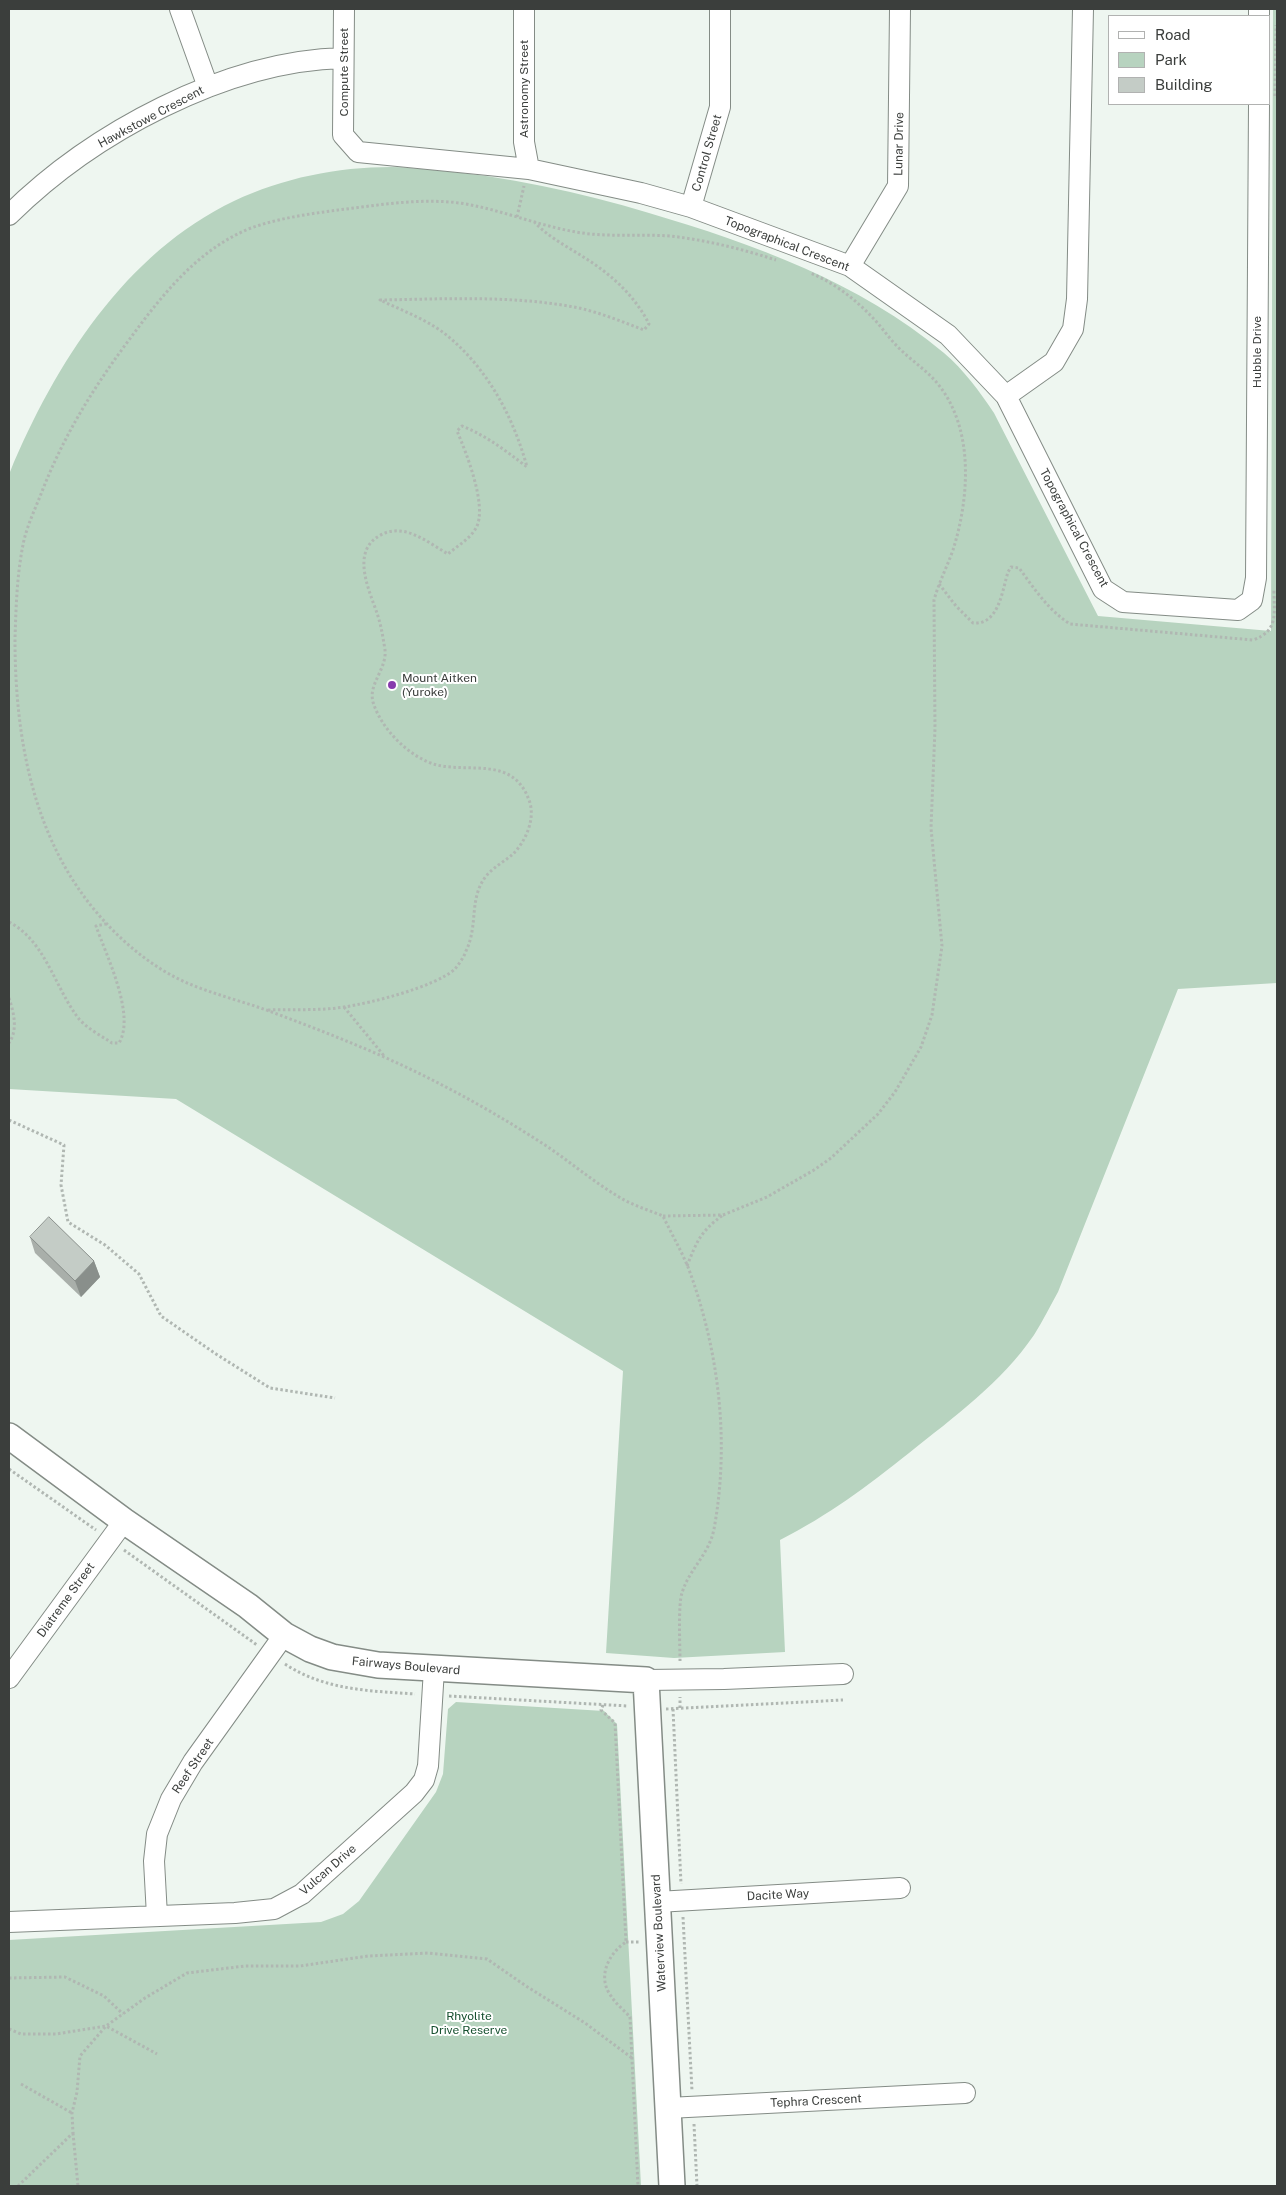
<!DOCTYPE html>
<style>
body{margin:0}
#map{position:relative;width:1286px;height:2195px;overflow:hidden;background:#eef6f0;font-family:"Public Sans",sans-serif}
canvas{display:block}
.frame{position:absolute;inset:0;border:10px solid #3b3e3c;pointer-events:none}
.legend{position:absolute;left:1108px;top:15px;width:162px;height:90px;box-sizing:border-box;background:#fff;border:1px solid #b1b2b1;margin:0;padding:6px 9px;list-style:none;font-size:15px;color:#3b3e3c}
.legend li{display:flex;align-items:center;gap:10px;height:25px}
.legend b{width:25px;border:1px solid #b1b2b1}
</style>
<div id="map">
<canvas width="1286" height="2195"></canvas>
<div class="frame"></div>
<ul class="legend">
<li><b style="height:6px;background:#fff"></b>Road</li>
<li><b style="height:14px;background:#b7d3bf"></b>Park</li>
<li><b style="height:14px;background:#c4ccc6"></b>Building</li>
</ul>
</div>
<script>
const context = document.querySelector('canvas').getContext('2d');
context.lineJoin = 'round';
function paint(path, color) {
  context.fillStyle = color;
  context.fill(path, 'evenodd');
}
function trace(path, color, width, dash) {
  context.strokeStyle = color;
  context.lineWidth = width;
  context.lineCap = dash ? 'butt' : 'round';
  context.setLineDash(dash || []);
  context.stroke(path);
}
function drawText(font, color, halo, rows, align = 'center') {
  context.font = font + ' "Public Sans",sans-serif';
  context.lineWidth = 4;
  context.setLineDash([]);
  context.textBaseline = 'middle';
  context.strokeStyle = halo;
  context.fillStyle = color;
  for (const [text, x, y, turn = 0] of rows) {
    context.save();
    context.translate(x, y);
    context.rotate((+turn || 0) * Math.PI / 180);
    context.textAlign = isNaN(turn) ? turn : align;
    if (halo) context.strokeText(text, 0, 0);
    context.fillText(text, 0, 0);
    context.restore();
  }
}
paint(new Path2D(`
 M1273,9H1277V983L1178,989L1058,1292C1050,1306 1043,1321 1034,1335C1001,1383 954,1417 909,1453C866,1487 829,1515 780,1540L785,1652L674,1658L606,1653L623,1371L176,1099L9,1089L10,472C55,364 125,253 234,201C283,178 337,167 391,167C405,167 419,169 433,170C506,176 579,192 649,213C754,244 859,282 944,353C964,370 980,392 994,413L1098,616L1271,631Z
 M456,1702L604,1711L617,1724L641,2186H9V1940L321,1922L343,1914L359,1901L436,1792L443,1774L448,1709Z`), '#b7d3bf');
const minor = new Path2D(`
 M180,9L208,87
 M344,9L343,135L358,152L529,169L641,193L691,207L850,266L948,335L1006,396L1103,589L1123,602L1238,610L1252,600L1256,578L1259,104
 M524,9V142L529,169
 M1259,16V9
 M691,207L720,107V9
 M9,215C92,133 225,61 343,58
 M850,266L898,186L900,9
 M1006,396L1054,362L1073,329L1077,299L1083,9
 M9,1678L124,1521
 M646,1680L724,1679L843,1674
 M657,1902L900,1888
 M157,1916L154,1861L157,1834L171,1799L193,1762L284,1635
 M9,1922L235,1913L274,1909L302,1894L414,1793L424,1780L428,1766L434,1669
 M668,2108L965,2093`);
const tertiary = new Path2D(`
 M9,1436L124,1521L248,1606L284,1635L310,1649L332,1657L378,1665L646,1680L672,2186`);
trace(minor, '#848c86', 22);
trace(tertiary, '#848c86', 28);
trace(new Path2D(`
 M1275,96L1276,25
 M517,217L524,186
 M939,584L956,606L973,623C999,625 1002,591 1008,572L1011,567L1019,568C1034,588 1048,610 1070,624L1253,640C1279,631 1274,613 1274,590
 M9,922C44,940 54,984 76,1015C84,1027 100,1035 112,1043H119C136,1015 106,955 96,926L106,924
 M9,998C14,1013 18,1030 9,1043
 M344,1007L385,1057
 M268,1010C293,1009 319,1011 344,1007C371,1003 435,987 455,969C459,964 464,957 466,951C479,924 468,898 487,875C494,867 505,861 513,854C526,841 536,818 529,800C513,756 470,773 437,765C410,758 381,729 373,702C368,684 387,669 385,650C383,637 381,625 377,613C369,590 351,552 379,536C403,521 427,542 448,554C457,546 470,539 476,528C488,507 466,452 457,431L462,426C487,436 506,451 527,467C514,419 489,371 450,338C431,321 403,311 380,300C445,299 514,295 579,308C601,313 623,322 644,330L649,324C635,296 612,275 585,258C568,247 550,238 535,223
 M9,1120L64,1145L61,1185L68,1222L105,1245L139,1274L161,1316L216,1354L270,1388L335,1398
 M663,1216L723,1215L767,1197L814,1170L831,1158L878,1114L895,1092L921,1047L932,1015L942,946L931,828L935,728L934,600C939,582 947,567 953,550C969,499 974,433 941,388C929,371 911,361 897,346C888,337 881,326 872,317C855,299 833,282 810,273
 M687,1266C697,1241 700,1232 723,1215
 M9,1469L96,1530
 M124,1550L257,1645
 M680,1661C680,1647 678,1604 682,1593C689,1569 709,1555 714,1529C730,1442 719,1350 688,1267C681,1250 671,1233 663,1216C651,1211 638,1207 626,1201C597,1185 572,1163 545,1145C511,1123 477,1103 442,1085C387,1056 328,1033 269,1011C242,1001 212,994 185,982C156,969 128,947 106,923C34,846 15,741 15,639C16,606 17,572 24,540C28,524 35,509 41,494C63,437 93,388 129,340C162,295 198,249 251,228C279,218 309,214 338,210C380,205 424,197 466,204C505,211 542,227 582,233C611,237 641,234 670,236C706,240 742,249 776,260
 M285,1664C324,1690 370,1691 415,1694
 M449,1696L628,1706
 M603,1705L601,1710L615,1723L626,1942C608,1954 597,1977 611,1996C616,2004 624,2010 630,2017L638,2186
 M680,1708V1697
 M666,1709L843,1700
 M673,1709L681,1884
 M683,1917L692,2091
 M626,1942H641
 M9,1978L65,1977L104,1996L123,2014
 M9,2029L21,2034H56L106,2026L157,2054
 M21,2084L72,2113
 M694,2124L697,2186
 M73,2133L78,2186
 M18,2186L73,2133L72,2113L77,2092L80,2056L106,2026L145,1998L187,1973L245,1966H300L368,1956L428,1953L487,1959L526,1986L585,2023L632,2058`), '#b0b7b2', 3, [2.5, 2.5]);
trace(minor, '#fff', 20);
trace(tertiary, '#fff', 25);
paint(new Path2D(`
 M30,1237L94,1261L100,1277L81,1297L35,1253Z`), '#a9afaa');
paint(new Path2D(`
 M94,1261L100,1277L81,1297L75,1281Z`), '#898f8b');
const building = new Path2D(`
 M49,1217L94,1261L75,1281L30,1237Z`);
paint(building, '#c4ccc6');
trace(building, '#898f8b', 1);
for (const [x, y, r, color] of [
 [392,685,5,"#873bad"]
]) {
  const dot = new Path2D();
  dot.arc(x, y, r, 0, 2 * Math.PI);
  context.fillStyle = color;
  context.fill(dot);
  trace(dot, '#fff', 2);
}
drawText('12px', '#3b3e3c', '#fff', [
 ["Compute Street",344,72,-90],
 ["Astronomy Street",524,89,-90],
 ["Hawkstowe Crescent",151,117,-28],
 ["Lunar Drive",899,144,-89],
 ["Control Street",707,153,-74],
 ["Topographical Crescent",787,244,21],
 ["Hubble Drive",1257,352,-90],
 ["Topographical Crescent",1074,528,62],
 ["Diatreme Street",66,1600,-54],
 ["Fairways Boulevard",406,1666,5],
 ["Reef Street",193,1766,-56],
 ["Vulcan Drive",328,1870,-41],
 ["Dacite Way",778,1895,-3],
 ["Waterview Boulevard",659,1933,-93],
 ["Tephra Crescent",816,2101,-3]
]);
drawText('12px', '#3b3e3c', '#fff', [
 ["Mount Aitken",402,678],
 ["(Yuroke)",402,692]
], 'left');
drawText('12px', '#154f2e', '#fff', [
 ["Rhyolite",469,2016],
 ["Drive Reserve",469,2030]
]);
</script>
